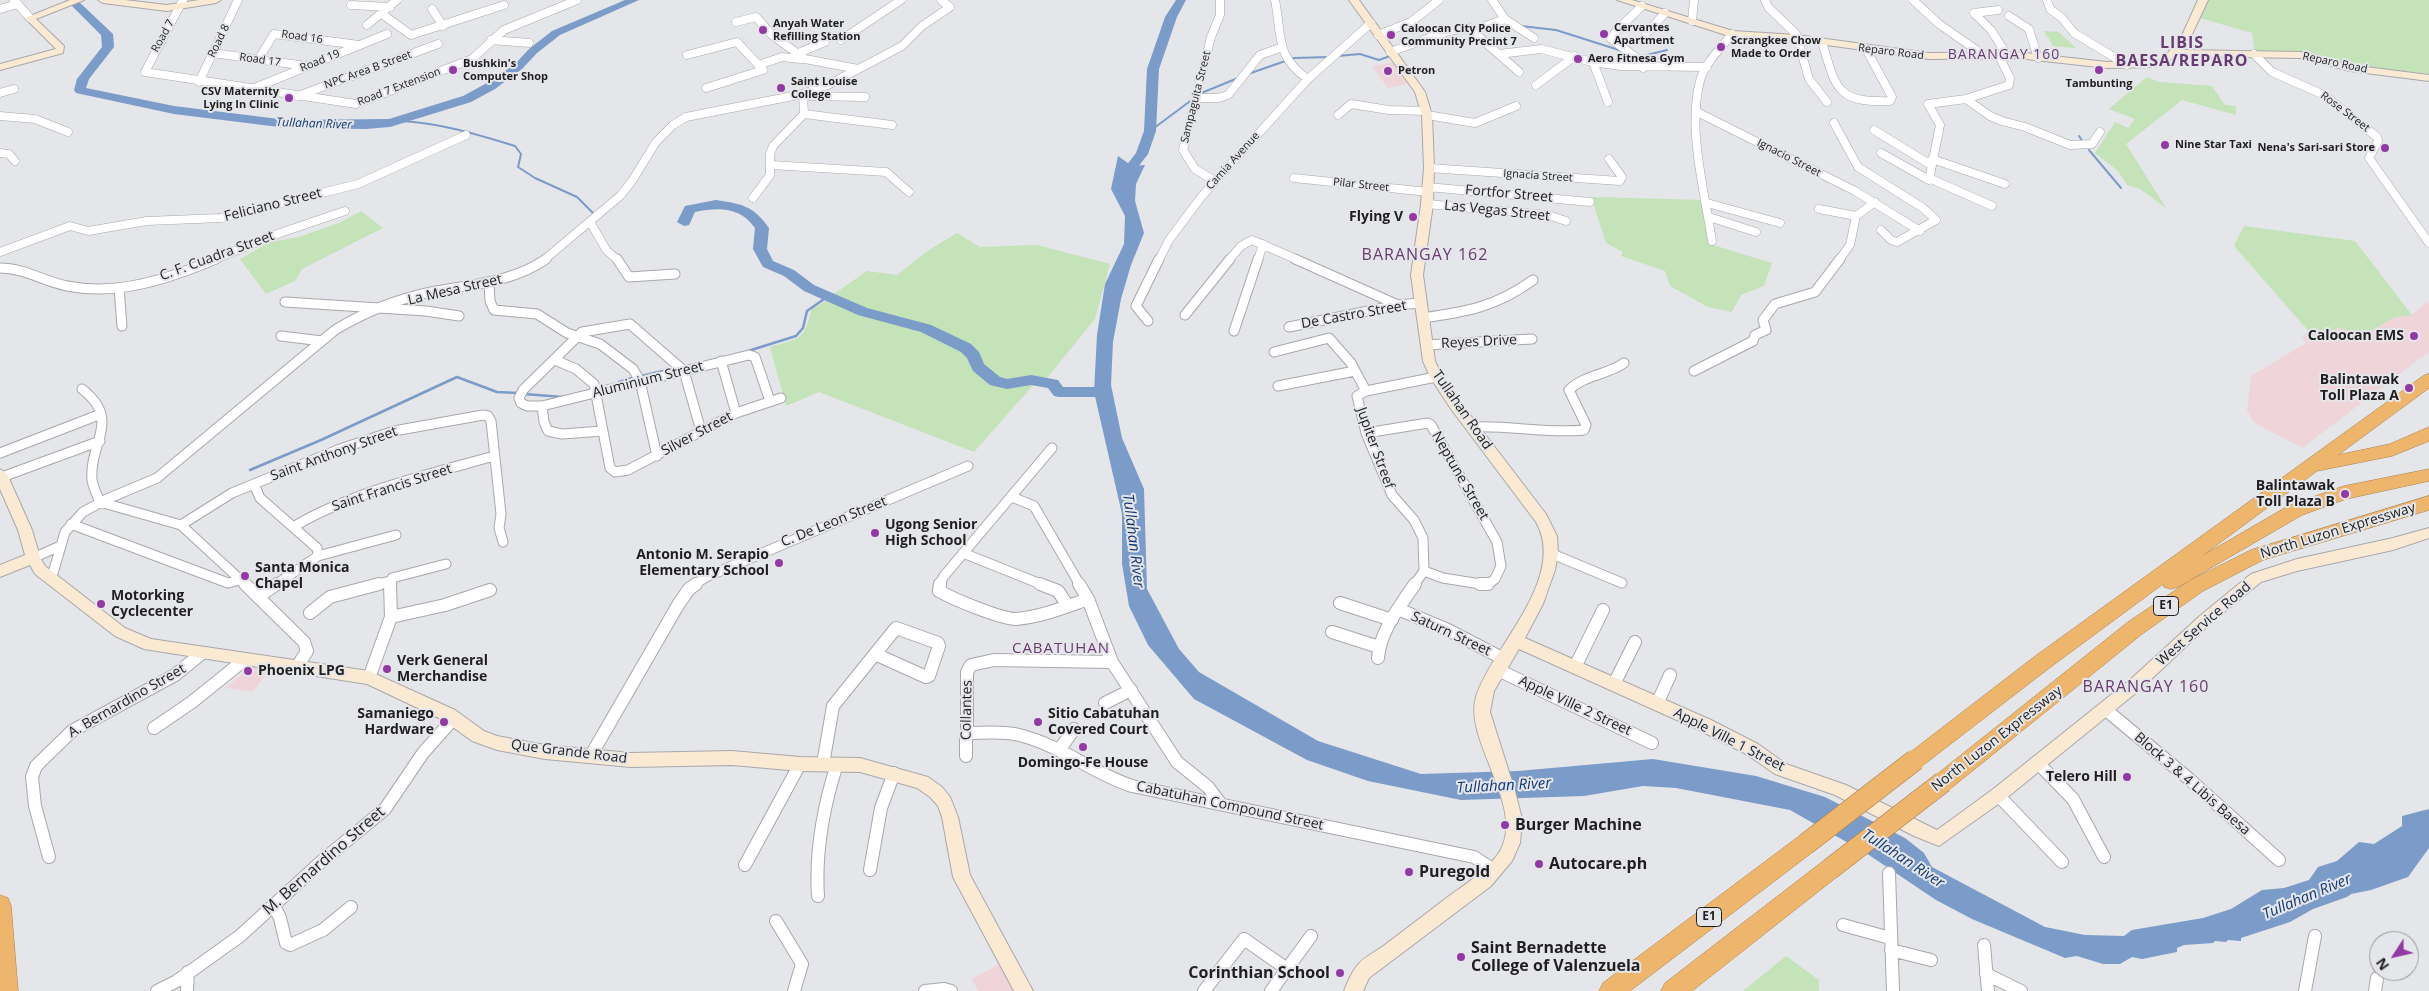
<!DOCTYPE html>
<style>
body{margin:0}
#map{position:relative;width:2429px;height:991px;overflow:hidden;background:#e5e6e9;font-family:"Open Sans",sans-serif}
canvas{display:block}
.north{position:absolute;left:2369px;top:931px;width:50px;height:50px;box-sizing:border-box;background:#e5e6e9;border:1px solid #969699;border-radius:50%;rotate:235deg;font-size:14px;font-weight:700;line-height:20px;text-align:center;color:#1f1f20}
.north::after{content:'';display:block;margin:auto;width:18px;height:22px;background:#9239a5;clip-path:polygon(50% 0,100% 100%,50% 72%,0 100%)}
</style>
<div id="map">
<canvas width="2429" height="991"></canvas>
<div class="north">N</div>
</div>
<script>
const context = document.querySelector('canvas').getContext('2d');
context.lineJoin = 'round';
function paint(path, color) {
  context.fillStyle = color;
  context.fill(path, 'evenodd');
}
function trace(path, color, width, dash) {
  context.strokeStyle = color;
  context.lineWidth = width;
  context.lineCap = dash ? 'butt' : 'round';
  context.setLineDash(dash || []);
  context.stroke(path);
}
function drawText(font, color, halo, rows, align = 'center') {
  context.font = font + ' "Open Sans",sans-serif';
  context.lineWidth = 4;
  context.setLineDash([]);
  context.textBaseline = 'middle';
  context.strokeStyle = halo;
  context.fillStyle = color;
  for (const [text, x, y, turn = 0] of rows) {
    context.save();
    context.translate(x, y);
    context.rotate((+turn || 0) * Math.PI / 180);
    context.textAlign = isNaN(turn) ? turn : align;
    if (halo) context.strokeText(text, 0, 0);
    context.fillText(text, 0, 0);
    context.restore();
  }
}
paint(new Path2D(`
 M1396,62L1412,83L1388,88L1372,66Z
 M2429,301V352L2302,448L2255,423L2247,411L2251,376L2306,343L2302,336L2340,328L2358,333L2372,330L2395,317L2412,315Z
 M252,666L270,668L253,692L225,688Z
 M1000,964L1013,991H978L972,979Z`), '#efd4d9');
paint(new Path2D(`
 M2207,0H2429V74L2350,66L2301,54H2255L2252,33L2200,18Z
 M2044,31L2059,32L2076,48L2053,46Z
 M2147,77L2159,82L2212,86L2225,105L2236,106V115L2182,100L2126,144L2166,208L2140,189L2127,185L2118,171L2095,153L2115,122L2128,128L2135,119L2109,109Z
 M1591,197L1705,200L1713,245L1772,263L1764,286L1741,295L1732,312L1708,307L1670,286L1665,271L1621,256L1623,252L1606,243Z
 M361,211L383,228L302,269L295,281L266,294L240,259L270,242L299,237L339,223Z
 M2244,226L2355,241L2412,315L2395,317L2372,330L2358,333L2340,328L2311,334L2234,246Z
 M957,233L980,247L1037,245L1110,264L1095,319L1046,379C1018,377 1009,388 983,369L979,356L970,347L933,326L869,312L831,296L867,271L897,275L929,250Z
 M828,300L871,318L903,322L924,328L970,355L975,373C1005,391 1002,385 1035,383L974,452L819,392L786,406L770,347C802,337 802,343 812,309Z
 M1786,956L1819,980V991H1743Z`), '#c4e3b9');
paint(new Path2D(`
 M1118,156L1132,166L1145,165L1136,184L1135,201L1144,233L1131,265L1121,299L1113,342L1111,385L1122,438L1144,489L1147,589L1179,649L1199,672L1318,741L1421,774L1518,771L1653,759L1756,776L1825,797L1905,838L1924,853L1932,867L2045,927L2085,935L2124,936L2132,930L2203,918L2231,909L2262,890L2284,888L2309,880L2318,867L2337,861L2359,842L2374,844L2402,826V816L2429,809V848L2408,877L2371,890L2351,894L2347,897L2313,909L2290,922L2241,938V941L2228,940L2226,942L2215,941L2213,943L2184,945L2177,948V952L2142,959L2132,957L2120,964H2103L2077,956L2065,958L1972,919L1936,900L1866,853L1790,810L1676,788L1643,786L1584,796L1461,800L1368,781L1307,760L1194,699L1148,645L1129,606L1122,564V514L1094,392L1097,335L1105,284L1124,244L1125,216L1111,189Z`), '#7b9bc9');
trace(new Path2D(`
 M1521,26L1556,30L1622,51
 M1492,28L1511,25
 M1338,56L1360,54L1379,60L1390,56
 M1639,57L1667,50
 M1248,74L1294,58L1330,57
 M1199,94L1238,78
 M400,121C441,123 476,134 515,146L521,154L518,167L535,178L577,197L594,214
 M1150,131L1193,99
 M2079,136L2083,142
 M2089,150L2121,188`), '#7b9bc9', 2);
trace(new Path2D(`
 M748,351L796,336L803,328L807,311L827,297
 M641,376L672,369
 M619,382L635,377
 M524,394L563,397
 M250,470L321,440L457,377L497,392L518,393`), '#7b9bc9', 2.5);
paint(new Path2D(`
 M66,0H77L113,34L114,47L89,79L86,88L174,106L287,120L389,119L463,96L487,83L514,65L529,49L552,31L625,0H639L560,35L537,53L522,69L495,89L471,102L390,127L366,129L287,128L174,114L76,93L74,90L77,79L102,47L101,35Z
 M1176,0H1186L1177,17L1159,69L1156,131L1148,154L1138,167L1131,186L1130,189H1120L1119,186L1126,166L1136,153L1144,131L1147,69L1165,17Z
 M716,200C741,204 753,205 769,228L767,249L773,261L794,270L814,285L867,308L931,325L971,344L979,352L984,364L1000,377L1007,379L1031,375L1058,380L1063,387H1104L1109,388L1112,392L1109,396L1104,397H1059L1054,396L1048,388L1031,385L1007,389L990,385L973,371L967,358L961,352L921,332L858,315L804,291L784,276L763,267L753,249L755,228C740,207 719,207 695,212L689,225L684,226L677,222L685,206Z`), '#7b9bc9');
const streetFar2 = new Path2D(`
 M14,0L30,18
 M183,0L145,72L356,104L472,59L504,30L577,0
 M1275,0C1282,35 1275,57 1308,79
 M1492,0L1505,19L1534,38
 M1765,0L1768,7L1796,34L1809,79L1827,102
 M1913,0L1939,24L1985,56
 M2047,0L2050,9L2062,18L2074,33L2127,65
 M351,5L390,7
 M1642,6L1616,31L1611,39L1645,64L1643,68
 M0,9L18,4
 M432,9L443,26
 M1974,13L1991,30L2007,55
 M1974,13L1998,10
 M382,14L411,35L504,5
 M2009,16L2029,29L2038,58
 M1692,21L1694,0
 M736,22L756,17L772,35L805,59L858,69
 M367,25L397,0
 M1483,27L1505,19
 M1646,34L1665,13
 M1378,35L1411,22L1439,0
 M491,40L529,43
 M841,40L901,0
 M1822,42C1836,88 1836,103 1890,101L1892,97L1866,49
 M1390,52L1449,31L1469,28L1519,72
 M213,53L306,66
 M796,54L825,42
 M1499,54L1541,49L1592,62L1621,66L1707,67
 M2254,54L2272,72L2324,95L2377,137L2378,141L2369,158L2429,243
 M687,55L737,42L763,70L706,88
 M258,60L274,34L359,45
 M1593,62L1608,102
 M759,65L782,57L801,59
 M199,82L238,0
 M1536,85L1575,56
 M252,89L387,34
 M0,93L14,89
 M298,96L438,44
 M805,96L865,97
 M1196,98H1218L1228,95L1260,55L1280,48
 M1966,99L1990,116L2002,121L2025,127L2070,145L2092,144L2100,132
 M1697,112L1855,191L1920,231
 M804,114L892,125
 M1338,115L1351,104L1389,110L1426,111
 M1427,115L1475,123L1516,106
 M0,116L35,119L68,132
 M1834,123L1858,167L1923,208L1936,220L1897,242L1891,240L1881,230
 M1874,130L1931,165
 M0,153L9,154L15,161
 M1881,153L1929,180L1940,125L1928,104L1966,99L2009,85L2010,78L1999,56
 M1932,159L2005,184
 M771,165L886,172L909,192
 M1429,168L1620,181L1622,177L1609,159
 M1294,178L1428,192
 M1929,178L1992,206
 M1215,181L1195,169L1183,150L1211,37L1220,15V0
 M1428,187L1590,202
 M753,198L770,175V154L773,146L804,114L803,94
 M1707,203L1780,223
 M1427,204L1548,215L1566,221
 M1819,209L1856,216
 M1709,217L1756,232
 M590,222L607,251L618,260
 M1712,241C1705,192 1687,130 1700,81C1704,64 1721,48 1732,34
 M0,252L70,226L88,231L147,221L221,218L358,184L466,135
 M213,260L280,233L345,211
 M544,260L620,196L632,181L656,142L673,125L686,117L803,94L830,84L902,46L922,26L950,7L941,0
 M1159,260L1169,240L1202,196L1308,79L1371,23
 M1229,260L1241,246L1252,240L1298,260
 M1258,260L1263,244
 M1839,260L1850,245L1856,216L1875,202`);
const streetFar1 = new Path2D(`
 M617,259L629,277L675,274
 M1295,259L1398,305
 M0,268C24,268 43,281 67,286C118,296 168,279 216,259
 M489,283L490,301L494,310L537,314L567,333L600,344L633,369L640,381L657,456
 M119,288L122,326
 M285,302L426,311L459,316
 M1185,315L1230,259
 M1422,318C1466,312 1496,307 1533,280
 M1148,321L1136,306L1159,259
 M630,324L684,371L542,406H527L521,403L519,398L523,390L582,332Z
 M1289,327L1398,305L1419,303
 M1234,331L1258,259
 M281,336L322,341
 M1426,345L1532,339
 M1274,352L1329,338L1351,363L1366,391
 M555,360L576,369L594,384L610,468L615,472L628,470L736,413L781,398
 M721,361L736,413
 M684,371L701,431
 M684,371L749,355L755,357L770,401
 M1694,371L1753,341L1755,335L1766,330L1763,320L1775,304L1815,292L1840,259
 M1278,386L1355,371
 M82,389C122,420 89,442 92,480C93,487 97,495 100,502L181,525L246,585
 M542,406L544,422L548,431L562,434L603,431
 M1473,427C1510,425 1547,434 1584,430L1586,425L1569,390C1584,375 1607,375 1624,363
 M1366,433L1428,423L1431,425L1497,542L1501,566L1495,579L1487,585L1443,578L1424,571
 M0,453L101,414
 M2,477L100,441
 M254,484L260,498L317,548L318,556
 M1012,497L1034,506L1080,585
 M71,524L228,583L240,580
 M181,525L232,493L340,449L394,431L483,415L488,416L491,421L501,514L499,528L503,542
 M293,527C349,493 430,474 494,456
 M963,553L1043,585
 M1550,553L1622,583
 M33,558L60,546
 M51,580L65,532L83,512L107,499L157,478L335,330C366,311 400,298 436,291C474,284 513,282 546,259
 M275,585L318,556L396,535
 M374,585L390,581
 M390,585L392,578L446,564
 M694,585L706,577L968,466
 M939,585L944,576L1052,448
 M1414,585L1424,571L1423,538L1414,520L1392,495L1366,433L1357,396L1366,391L1436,377`);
const street = new Path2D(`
 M245,584L304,642L307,651L297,667
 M940,584L939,591C953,599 1001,619 1016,619C1041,617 1065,607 1088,599
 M1040,584L1058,591L1068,606
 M1079,584L1088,599L1112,662L1177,762L1208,787L1220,803
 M1480,584H1488
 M259,596L277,584
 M1340,603L1392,620
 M1398,609L1448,630L1504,659
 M310,613L330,597L379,584
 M391,617L445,605L490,590
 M896,628L938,643L939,646L929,676L926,677L875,654Z
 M1332,632L1379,647
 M1378,658C1380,631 1400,606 1415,584
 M1575,667L1603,610
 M1498,670L1652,743
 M369,678L391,617L390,584
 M1614,684L1635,642
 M1105,703L1131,690
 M1657,704L1670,675
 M2105,709L2189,779L2279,860
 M154,728L192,702L243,661
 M969,733C985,733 1004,731 1019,735C1061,745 1092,773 1132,786L1474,857L1495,871
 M1060,749L1074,729
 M966,756V738L969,733L967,727V672L971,665L994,660L1112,662
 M590,757L678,605L689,589L696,584
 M2037,762L2073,799L2104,857
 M823,764L833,706L875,654
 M1998,795L2062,862
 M49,857L35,806L32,777L36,766L72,731L175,675L201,654
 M745,865L800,764
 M870,870L881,808L894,773
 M1889,873L1893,991
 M818,896C815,850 823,808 837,764
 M274,906L280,918L286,943L290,945L323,930L351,907
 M776,921L802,964L794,991
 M1843,925L1890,938
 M1984,945L1988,991
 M1891,950L1931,960
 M1986,974L2021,991
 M157,991L177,981L240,936L322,861L385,809L423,753L454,718
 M187,991L188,972
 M925,991L944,989L951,991
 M1204,991L1244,939L1287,969
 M1271,991L1311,936
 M2305,991L2315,936
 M2375,991L2377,978`);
const secondary = new Path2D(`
 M70,0H84L36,19L64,46L63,53L0,70V64L56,49L25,18Z
 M98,0H125L167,5L199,0H221L216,3L167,11L103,3Z
 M1349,0H1359L1425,92L1432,115L1434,168L1433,204L1423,275L1435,361L1442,376L1461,403L1546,514L1557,536L1558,554L1555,570L1543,604L1525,638L1711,720L1758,744L1786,764L1846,785L1937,830L1992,790L2132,678L2201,615L2251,574L2297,559L2393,538L2429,528V538L2393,550L2297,571L2261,582L2211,623L2142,688L2004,800L1939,846L1914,836L1835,795L1775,774L1746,754L1699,730L1519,649L1494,691L1490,712L1515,791L1522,819L1520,843L1512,861L1491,886L1369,978L1363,991H1344C1347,983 1351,974 1356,967C1362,958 1377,951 1386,944C1407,928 1428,912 1449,896C1467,883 1488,870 1500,851C1526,807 1463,740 1476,697C1491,648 1568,579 1536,522L1451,409L1430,377L1423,361L1411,275L1421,204L1424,168L1422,115L1415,92Z
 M1617,0H1632L1733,31L1797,35L1929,53L2017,52L2107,62L2160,60L2179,42L2198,0H2208L2188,43L2181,50L2301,52L2350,65L2429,75V81L2350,71L2301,58L2175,56L2166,64L2153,67L2107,68L2017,58L1929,59L1797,41L1732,37Z
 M0,469L7,474L32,530L40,557L45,566L125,628L151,639L369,671L455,710L484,731L497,736L545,745L631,753L732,751L800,757L860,758L928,777L942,787L950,797L958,817L970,875L1033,991H1014L953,877L942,817L938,806L930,797L917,788L860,772L800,771L732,765L631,767L545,759L497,750L472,741L443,720L367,684L144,649L115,636L35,574L30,565L0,577V565L25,555L18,530L0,489Z`);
const highway = new Path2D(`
 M2429,374V388L2338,455L2390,444L2429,427V441L2392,456L2317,471L2202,556L2290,505L2344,486L2429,469V481L2346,499L2302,515L2178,587L2171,589L2164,587L2163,584L2048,669L1922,766L1915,769L1908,766L1905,760L1908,754L2034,657L2423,376Z
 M2429,496V510L2263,560L2203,591L2142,634L1950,789L1943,791L1936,789L1933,782L1936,775L2128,622L2189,581L2251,550Z
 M1806,834L1814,837L1817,844L1814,851L1630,991H1599L1603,983L1798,837Z
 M1830,859L1838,862L1841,869L1838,876L1692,991H1661L1665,983L1822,862Z
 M0,895L8,898L11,906L18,991H0Z`);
trace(streetFar2, '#a8a8ac', 9);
trace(streetFar1, '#a8a8ac', 11);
trace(street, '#a8a8ac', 14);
trace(secondary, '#a8a8ac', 2);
trace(highway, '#a68051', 1);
trace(streetFar2, '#fff', 8);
trace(streetFar1, '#fff', 9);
trace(street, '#fff', 12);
paint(secondary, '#fae9d3');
paint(highway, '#eeb56c');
const highwayBridge = new Path2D(`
 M1806,844L1915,760
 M1830,869L1943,782`);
trace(highwayBridge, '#a68051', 22, []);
trace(highwayBridge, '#eeb56c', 21);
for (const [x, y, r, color] of [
 [763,30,5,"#9239a5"],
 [1604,34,5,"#9239a5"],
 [1391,35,5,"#9239a5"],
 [1721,47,5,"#9239a5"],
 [1578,59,5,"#9239a5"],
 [453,70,5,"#9239a5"],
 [2099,70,5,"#9239a5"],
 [1388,71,5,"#9239a5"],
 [781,88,5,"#9239a5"],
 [289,98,5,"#9239a5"],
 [2165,145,5,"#9239a5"],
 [2385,148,5,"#9239a5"],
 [1413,217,5,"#9239a5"],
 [2414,336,5,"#9239a5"],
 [2409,388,5,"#9239a5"],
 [2345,494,5,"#9239a5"],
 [875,533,5,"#9239a5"],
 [779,563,5,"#9239a5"],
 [245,576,5,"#9239a5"],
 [101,604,5,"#9239a5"],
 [387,669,5,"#9239a5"],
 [248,671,5,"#9239a5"],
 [444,722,5,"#9239a5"],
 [1038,722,5,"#9239a5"],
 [1083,747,5,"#9239a5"],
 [2127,777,5,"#9239a5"],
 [1505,825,5,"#9239a5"],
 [1539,864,5,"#9239a5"],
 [1409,872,5,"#9239a5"],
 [1461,957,5,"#9239a5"],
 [1340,973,5,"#9239a5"]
]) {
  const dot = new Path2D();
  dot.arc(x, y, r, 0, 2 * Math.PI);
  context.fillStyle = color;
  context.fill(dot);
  trace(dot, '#e5e6e9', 2);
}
drawText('bold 11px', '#1f1f20', '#e5e6e9', [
 ["Anyah Water",773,24],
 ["Refilling Station",773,37],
 ["Cervantes",1614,28],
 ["Apartment",1614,41],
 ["Caloocan City Police",1401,29],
 ["Community Precint 7",1401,42],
 ["Scrangkee Chow",1731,41],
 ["Made to Order",1731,54],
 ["Aero Fitnesa Gym",1588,59],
 ["Bushkin's",463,64],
 ["Computer Shop",463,77],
 ["Petron",1398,71],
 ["Saint Louise",791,82],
 ["College",791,95],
 ["Tambunting",2099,84,"center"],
 ["CSV Maternity",279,92,"right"],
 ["Lying In Clinic",279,105,"right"],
 ["Nine Star Taxi",2175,145],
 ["Nena's Sari-sari Store",2375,148,"right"]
], 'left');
drawText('11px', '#1f1f20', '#e5e6e9', [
 ["Road 7",163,36,-61],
 ["Road 16",302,37,8],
 ["Road 8",219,41,-64],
 ["Reparo Road",1891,52,7],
 ["Road 17",260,60,8],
 ["Road 19",320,61,-22],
 ["Reparo Road",2335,63,12],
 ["NPC Area B Street",368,70,-20],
 ["Road 7 Extension",399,87,-21],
 ["Sampaguita Street",1196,97,-76],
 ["Rose Street",2345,112,37],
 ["Ignacio Street",1789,158,27],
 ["Camia Avenue",1233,161,-48],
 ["Ignacia Street",1538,176,4],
 ["Pilar Street",1361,185,6]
]);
drawText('italic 12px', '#103871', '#e5e6e9', [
 ["Tullahan River",314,124,2]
]);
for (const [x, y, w] of [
 [2166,606,25],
 [1709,917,25]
]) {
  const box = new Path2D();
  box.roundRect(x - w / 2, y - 9.5, w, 19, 4);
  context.fillStyle = '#e5e6e9';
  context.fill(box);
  trace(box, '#1f1f20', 1);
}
drawText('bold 12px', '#1f1f20', null, [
 ["E1",2166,606],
 ["E1",1709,917]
]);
context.letterSpacing = '1px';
drawText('14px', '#673b71', '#e5e6e9', [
 ["BARANGAY 160",2004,55]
]);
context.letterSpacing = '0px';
drawText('14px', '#1f1f20', '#e5e6e9', [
 ["Fortfor Street",1509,194,5],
 ["Feliciano Street",273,205,-14],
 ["Las Vegas Street",1497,211,6],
 ["C. F. Cuadra Street",217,256,-20],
 ["La Mesa Street",455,290,-13],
 ["De Castro Street",1354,315,-10],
 ["Reyes Drive",1479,342,-3],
 ["Aluminium Street",648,380,-14],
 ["Tullahan Road",1462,410,55],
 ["Silver Street",697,434,-28],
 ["Jupiter Streef",1375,448,70],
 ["Saint Anthony Street",334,454,-20],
 ["Neptune Street",1460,476,60],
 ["Saint Francis Street",392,488,-18],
 ["C. De Leon Street",834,522,-22],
 ["North Luzon Expressway",2338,531,-17],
 ["West Service Road",2204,624,-41],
 ["Saturn Street",1451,634,25],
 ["A. Bernardino Street",127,701,-30],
 ["Apple Ville 2 Street",1575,706,25],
 ["Collantes",967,710,-89],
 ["North Luzon Expressway",1997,739,-38],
 ["Apple Ville 1 Street",1729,740,27],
 ["Que Grande Road",569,752,7],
 ["Block 3 & 4 Libis Baesa",2192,784,41],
 ["Cabatuhan Compound Street",1230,806,12]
]);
drawText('bold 14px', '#1f1f20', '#e5e6e9', [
 ["Flying V",1403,217],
 ["Caloocan EMS",2404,336],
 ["Balintawak",2399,380],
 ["Toll Plaza A",2399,396],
 ["Balintawak",2335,486],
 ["Toll Plaza B",2335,502],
 ["Ugong Senior",885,525,"left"],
 ["High School",885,541,"left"],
 ["Antonio M. Serapio",769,555],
 ["Elementary School",769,571],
 ["Santa Monica",255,568,"left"],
 ["Chapel",255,584,"left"],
 ["Motorking",111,596,"left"],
 ["Cyclecenter",111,612,"left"],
 ["Verk General",397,661,"left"],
 ["Merchandise",397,677,"left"],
 ["Phoenix LPG",258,671,"left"],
 ["Samaniego",434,714],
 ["Hardware",434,730],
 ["Sitio Cabatuhan",1048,714,"left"],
 ["Covered Court",1048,730,"left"],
 ["Domingo-Fe House",1083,763,"center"],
 ["Telero Hill",2117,777]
], 'right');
drawText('italic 15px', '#103871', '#e5e6e9', [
 ["Tullahan River",1133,541,83],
 ["Tullahan River",1504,786,-3],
 ["Tullahan River",1903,859,33],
 ["Tullahan River",2307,897,-23]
]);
context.letterSpacing = '1px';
drawText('15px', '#673b71', '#e5e6e9', [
 ["CABATUHAN",1061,649]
]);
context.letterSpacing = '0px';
context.letterSpacing = '1px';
drawText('bold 16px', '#673b71', '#e5e6e9', [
 ["LIBIS",2182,43],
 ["BAESA/REPARO",2182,61]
]);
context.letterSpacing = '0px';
context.letterSpacing = '1px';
drawText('16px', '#673b71', '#e5e6e9', [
 ["BARANGAY 162",1425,255],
 ["BARANGAY 160",2146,687]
]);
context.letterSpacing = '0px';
drawText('bold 16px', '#1f1f20', '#e5e6e9', [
 ["Burger Machine",1515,825],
 ["Autocare.ph",1549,864],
 ["Puregold",1419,872],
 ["Saint Bernadette",1471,948],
 ["College of Valenzuela",1471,966],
 ["Corinthian School",1330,973,"right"]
], 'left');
drawText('16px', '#1f1f20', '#e5e6e9', [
 ["M. Bernardino Street",324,861,-41]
]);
</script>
